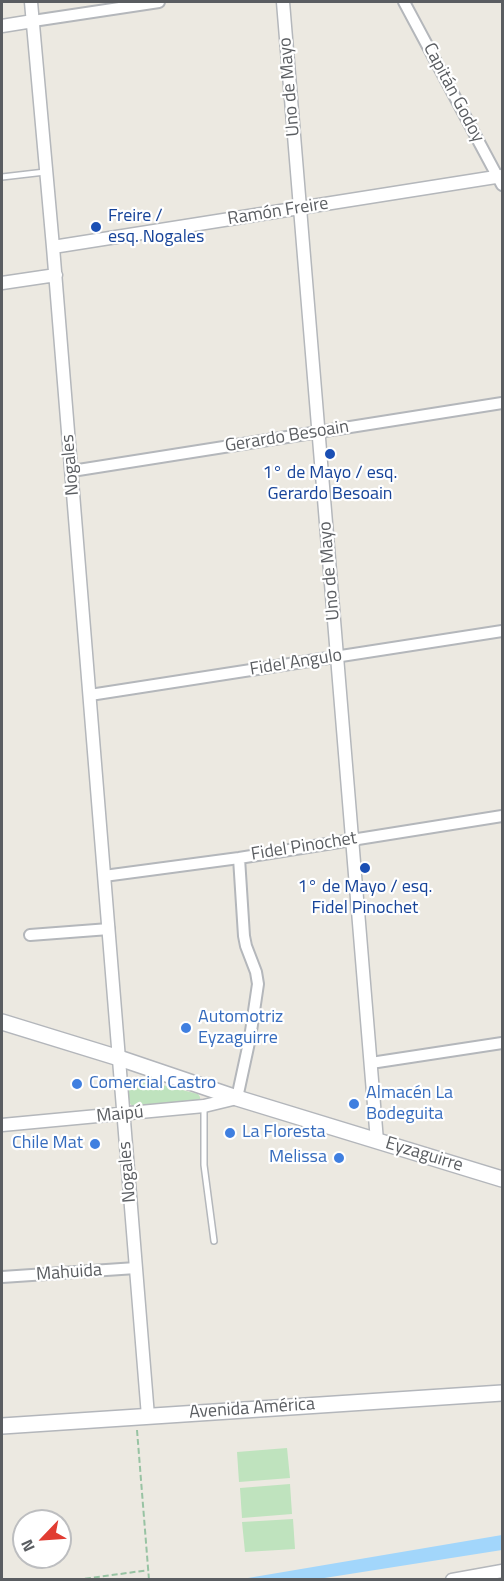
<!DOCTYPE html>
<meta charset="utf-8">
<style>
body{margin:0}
#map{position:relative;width:504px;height:1581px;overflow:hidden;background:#ece9e1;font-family:"Titillium Web",sans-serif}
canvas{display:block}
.frame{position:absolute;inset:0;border:3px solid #5a5d61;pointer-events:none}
.north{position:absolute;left:12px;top:1509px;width:60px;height:60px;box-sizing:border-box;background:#fff;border:2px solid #bdbec0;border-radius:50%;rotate:245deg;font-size:16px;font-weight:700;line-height:24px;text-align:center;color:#5a5d61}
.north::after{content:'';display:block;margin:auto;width:21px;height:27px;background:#e13c32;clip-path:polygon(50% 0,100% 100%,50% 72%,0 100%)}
</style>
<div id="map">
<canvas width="504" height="1581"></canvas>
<div class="frame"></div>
<div class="north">N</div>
</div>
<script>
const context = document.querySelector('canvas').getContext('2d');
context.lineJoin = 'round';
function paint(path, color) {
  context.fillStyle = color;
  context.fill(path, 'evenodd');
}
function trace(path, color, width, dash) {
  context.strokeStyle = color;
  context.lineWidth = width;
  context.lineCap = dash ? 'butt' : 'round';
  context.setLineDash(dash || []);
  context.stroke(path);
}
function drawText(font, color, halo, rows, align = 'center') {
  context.font = font + ' "Titillium Web",sans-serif';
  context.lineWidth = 4.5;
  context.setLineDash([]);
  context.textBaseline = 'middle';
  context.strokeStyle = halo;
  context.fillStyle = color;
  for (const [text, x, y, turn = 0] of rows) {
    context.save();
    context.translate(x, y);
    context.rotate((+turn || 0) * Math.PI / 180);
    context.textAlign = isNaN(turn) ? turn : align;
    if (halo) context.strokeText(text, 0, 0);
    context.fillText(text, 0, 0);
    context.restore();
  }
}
paint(new Path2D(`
 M135,1078L198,1094L200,1097V1101L133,1107C126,1101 125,1086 130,1079Z
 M287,1448L290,1478L239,1482L237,1452Z
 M290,1484L292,1514L242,1518L240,1488Z
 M293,1519L295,1549L245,1552L242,1522Z`), '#bfe3be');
paint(new Path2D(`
 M502,1535V1550L318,1579H242Z`), '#a2d6fb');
const service = new Path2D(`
 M2,177L45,172
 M204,1107V1165L214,1241`);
const minor = new Path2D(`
 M404,2L502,185
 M33,21L159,2
 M72,471L502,403
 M90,695L502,631
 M104,876L239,858L502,816
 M30,935L109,929
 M371,1063L502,1043
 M237,1098L250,1038L258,984L256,972L246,946L244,936L239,858
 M2,1277L136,1268`);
const tertiary = new Path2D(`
 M31,2L53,247L148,1416
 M283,2L377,1141
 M2,26L33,21
 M53,247L502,176
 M2,283L56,275
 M2,1125L204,1106L237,1098
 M452,1580L502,1571`);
const secondary = new Path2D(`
 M2,1022L119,1058L237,1098L502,1179
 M2,1426L502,1393`);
trace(service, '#b4b7bb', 8);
trace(minor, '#b4b7bb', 14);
trace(tertiary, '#b4b7bb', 15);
trace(secondary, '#b3b6bb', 18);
trace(new Path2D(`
 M137,1430L149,1580
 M76,1580L149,1570`), '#98c3a3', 2, [6, 3]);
trace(service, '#fff', 5);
trace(minor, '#fff', 10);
trace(tertiary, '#fff', 12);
trace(secondary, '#fff', 15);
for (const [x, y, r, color] of [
 [96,227,6,"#1a4fb4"],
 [330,454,6,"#1a4fb4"],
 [365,868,6,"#1a4fb4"],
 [186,1028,6,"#3f7fe0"],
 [77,1084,6,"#3f7fe0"],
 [354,1104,6,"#3f7fe0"],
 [230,1133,6,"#3f7fe0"],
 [95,1144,6,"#3f7fe0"],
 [339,1158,6,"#3f7fe0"]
]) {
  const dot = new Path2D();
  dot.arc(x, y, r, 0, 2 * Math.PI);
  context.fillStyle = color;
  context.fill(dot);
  trace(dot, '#fff', 2);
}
drawText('18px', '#5a5d61', '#fff', [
 ["Uno de Mayo",290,87,-95],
 ["Capitán Godoy",453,93,62],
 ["Ramón Freire",278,212,-9],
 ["Gerardo Besoain",287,437,-9],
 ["Nogales",71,465,-95],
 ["Uno de Mayo",330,571,-95],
 ["Fidel Angulo",296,663,-9],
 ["Fidel Pinochet",304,847,-9],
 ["Maipú",120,1115,-6],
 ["Eyzaguirre",424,1155,17],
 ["Nogales",128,1172,-95],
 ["Mahuida",69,1273,-4],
 ["Avenida América",252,1409,-4]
]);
drawText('18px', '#164399', '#fff', [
 ["Freire /",108,217,"left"],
 ["esq. Nogales",108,238,"left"],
 ["1° de Mayo / esq.",330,474],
 ["Gerardo Besoain",330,495],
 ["1° de Mayo / esq.",365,888],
 ["Fidel Pinochet",365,909]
]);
drawText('18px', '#366cbe', '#fff', [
 ["Automotriz",198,1018],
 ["Eyzaguirre",198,1039],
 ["Comercial Castro",89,1084],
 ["Almacén La",366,1094],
 ["Bodeguita",366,1115],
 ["La Floresta",242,1133],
 ["Chile Mat",83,1144,"right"],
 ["Melissa",327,1158,"right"]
], 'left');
</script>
